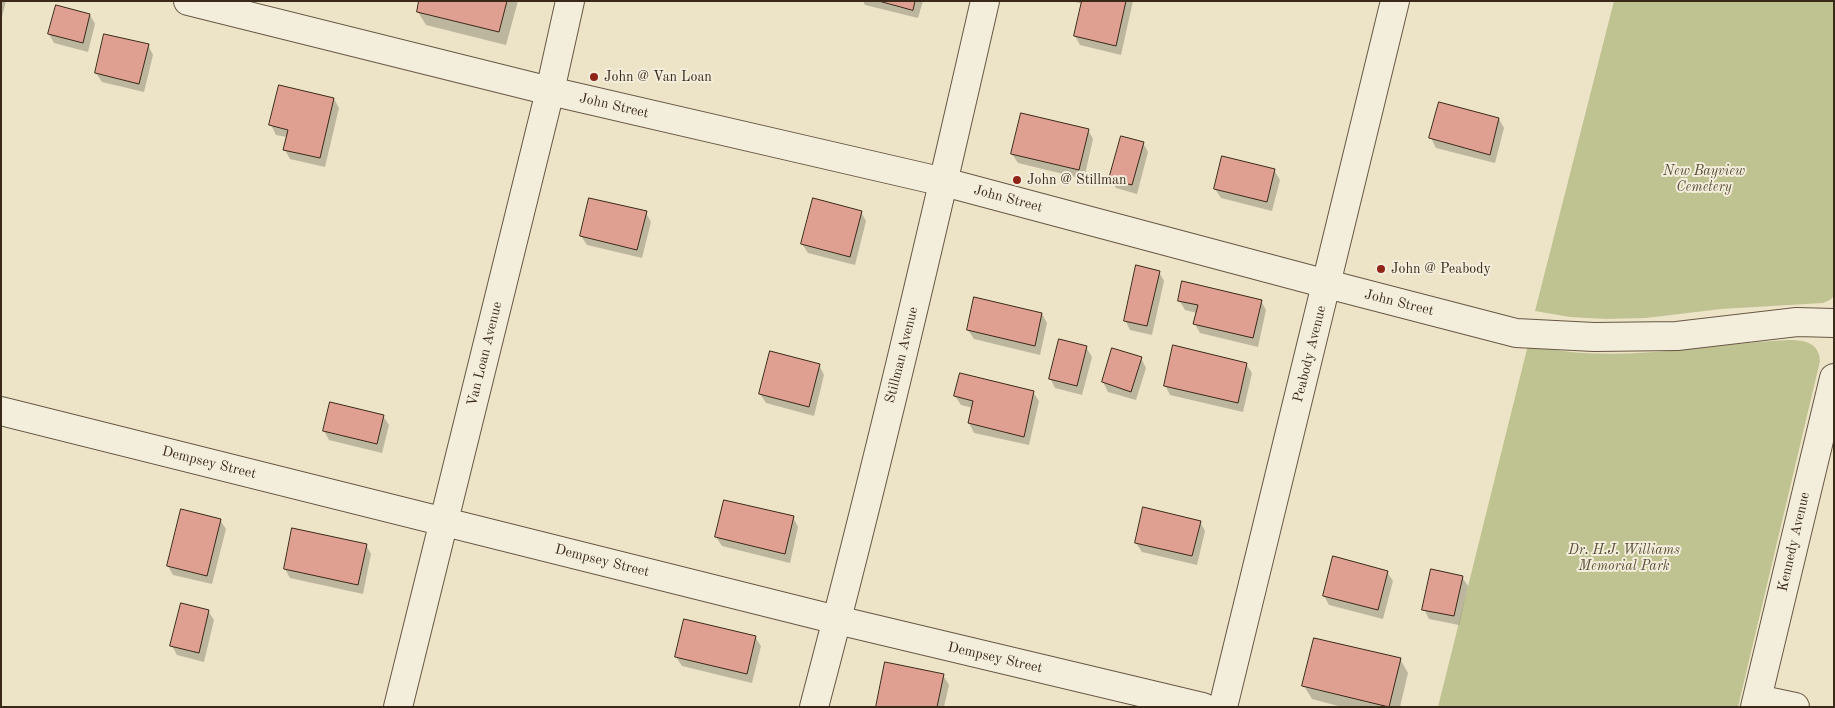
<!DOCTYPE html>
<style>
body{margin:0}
#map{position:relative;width:1835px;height:708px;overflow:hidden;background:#ede4c7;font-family:"Old Standard TT",serif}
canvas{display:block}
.frame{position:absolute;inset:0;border:2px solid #3a2819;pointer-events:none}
</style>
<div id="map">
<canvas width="1835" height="708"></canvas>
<div class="frame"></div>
</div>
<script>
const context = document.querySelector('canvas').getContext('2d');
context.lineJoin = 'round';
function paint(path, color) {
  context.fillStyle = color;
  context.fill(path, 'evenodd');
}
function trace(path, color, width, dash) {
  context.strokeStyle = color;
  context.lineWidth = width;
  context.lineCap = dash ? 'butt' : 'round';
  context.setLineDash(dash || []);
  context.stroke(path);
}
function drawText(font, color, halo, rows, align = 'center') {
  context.font = font + ' "Old Standard TT",serif';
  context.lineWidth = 4;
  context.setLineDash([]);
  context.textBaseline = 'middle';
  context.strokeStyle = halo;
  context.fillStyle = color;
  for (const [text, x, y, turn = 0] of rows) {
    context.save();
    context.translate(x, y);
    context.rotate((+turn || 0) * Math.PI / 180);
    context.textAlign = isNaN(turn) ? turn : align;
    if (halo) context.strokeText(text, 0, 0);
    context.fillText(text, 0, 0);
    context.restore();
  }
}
paint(new Path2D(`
 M1614,1H1834V296L1830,300L1823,303L1721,309L1646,318L1605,319L1570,317L1535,311Z
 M1787,340C1802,340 1819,341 1820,361L1738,707H1438L1528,345C1613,365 1701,345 1787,340Z`), '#bfc291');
paint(new Path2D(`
 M1,1H6L1,21Z
 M421,1H518L506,45L426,25L418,12Z
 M863,1H923L918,18L865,5Z
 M1071,1H1133L1121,55L1080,45L1075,36L1083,4Z
 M90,15L95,24L88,52L54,43L49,34Z
 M148,45L153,55L144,92L102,82L96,73Z
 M334,99L339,108L325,167L290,159L285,150L287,137L276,135L271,125Z
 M1499,119L1504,128L1495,163L1436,148L1431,138Z
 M1088,130L1093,139L1084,179L1018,163L1012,154Z
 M1143,143L1148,152L1137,194L1116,188L1111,179Z
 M1274,170L1280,180L1272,211L1221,198L1215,189Z
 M861,212L866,221L855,265L808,253L802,244Z
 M646,213L651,222L642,258L587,245L581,236Z
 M1159,272L1164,281L1152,335L1130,330L1125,320Z
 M1179,300L1261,301L1266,310L1258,347L1200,333L1195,324L1197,313L1185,310Z
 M1042,314L1047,323L1040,355L974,339L968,330Z
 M1086,347L1092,357L1082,395L1055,388L1050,378Z
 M1141,358L1146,368L1136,400L1108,392L1103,382Z
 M1246,364L1252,373L1243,412L1170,395L1165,385Z
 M819,365L824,375L814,416L766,403L760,394Z
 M1033,392L1039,401L1029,445L974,433L969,423L973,408L961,405L955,396Z
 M383,416L389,425L382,453L329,440L324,431Z
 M793,517L798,527L790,563L722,546L716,537Z
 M220,520L226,529L212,584L173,575L168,566Z
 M1200,522L1205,531L1197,565L1142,552L1136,543Z
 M366,545L371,554L363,594L290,578L285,569Z
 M1387,572L1393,581L1383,619L1329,605L1324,596Z
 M1462,577L1468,586L1459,625L1429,619L1424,609Z
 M208,611L214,620L204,662L177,655L172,646Z
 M755,637L761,646L752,683L682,666L676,657Z
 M1400,659L1408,673L1400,707H1342L1312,699L1304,686Z
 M943,675L949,685L944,707H877Z`), '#0003');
const building = new Path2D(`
 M419,1H507L499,32L417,12Z
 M879,1H915L913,10Z
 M1082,1H1126L1116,46L1074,36Z
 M56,5L90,14L83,43L48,34Z
 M104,34L149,44L139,84L95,73Z
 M279,85L334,98L320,158L283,150L288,130L269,125Z
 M1439,102L1499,118L1490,155L1429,138Z
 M1021,113L1089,129L1079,170L1011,154Z
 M1121,136L1144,142L1132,185L1109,179Z
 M1222,156L1275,169L1267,202L1214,189Z
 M589,198L647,211L637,250L580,236Z
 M813,198L862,211L850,257L801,244Z
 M1136,265L1160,271L1147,326L1124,321Z
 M1182,281L1262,300L1253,338L1193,324L1198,305L1178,301Z
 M974,297L1042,313L1035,346L967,330Z
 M1059,339L1087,346L1077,386L1049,379Z
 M1173,345L1247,363L1238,403L1164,386Z
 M1112,348L1142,357L1131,392L1102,382Z
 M770,351L820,364L809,407L759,394Z
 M960,373L1034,391L1024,437L968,423L973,401L954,396Z
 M330,402L384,415L377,444L323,431Z
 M724,500L794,516L785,554L715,537Z
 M1143,507L1201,521L1192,556L1135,543Z
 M181,509L221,519L207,576L167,566Z
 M292,528L367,544L358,585L284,569Z
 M1333,556L1388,571L1378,610L1323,596Z
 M1431,569L1463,576L1454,616L1422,610Z
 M181,603L209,610L199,653L170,646Z
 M684,619L756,636L747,674L675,657Z
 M1314,638L1401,658L1389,707L1302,686Z
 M885,662L944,674L937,707H876Z`);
paint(building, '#e0a091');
trace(building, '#3a2819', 1);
const minor = new Path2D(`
 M188,1L550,91L944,182L1327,284L1516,333L1594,337L1677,336L1797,322L1834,323
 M1,411L837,620L1203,707
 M1757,699L1795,707
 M398,707L550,91L570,1
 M814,707C876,473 931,237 985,1
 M1223,707L1395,1
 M1755,707L1834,378`);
trace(minor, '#675744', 30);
trace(minor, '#f3eddb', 28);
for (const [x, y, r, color] of [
 [594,77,5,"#8f2418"],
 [1017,180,5,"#8f2418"],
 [1381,269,5,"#8f2418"]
]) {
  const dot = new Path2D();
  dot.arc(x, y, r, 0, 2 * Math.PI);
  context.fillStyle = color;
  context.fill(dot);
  trace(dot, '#f3eddb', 2);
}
drawText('14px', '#3a2819', '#f3eddb', [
 ["John @ Van Loan",604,77],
 ["John @ Stillman",1027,180],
 ["John @ Peabody",1391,269]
], 'left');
drawText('14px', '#3a2819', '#f3eddb', [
 ["John Street",614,106,13],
 ["John Street",1008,199,15],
 ["John Street",1399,303,14],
 ["Van Loan Avenue",485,354,-76],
 ["Peabody Avenue",1310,354,-76],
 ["Stillman Avenue",902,355,-76],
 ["Dempsey Street",209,463,14],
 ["Kennedy Avenue",1794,542,-77],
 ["Dempsey Street",602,561,14],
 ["Dempsey Street",995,658,13]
]);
drawText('italic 14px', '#5b4e37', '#f3eddb', [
 ["New Bayview",1704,171],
 ["Cemetery",1704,187],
 ["Dr. H.J. Williams",1624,550],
 ["Memorial Park",1624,566]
]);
</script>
